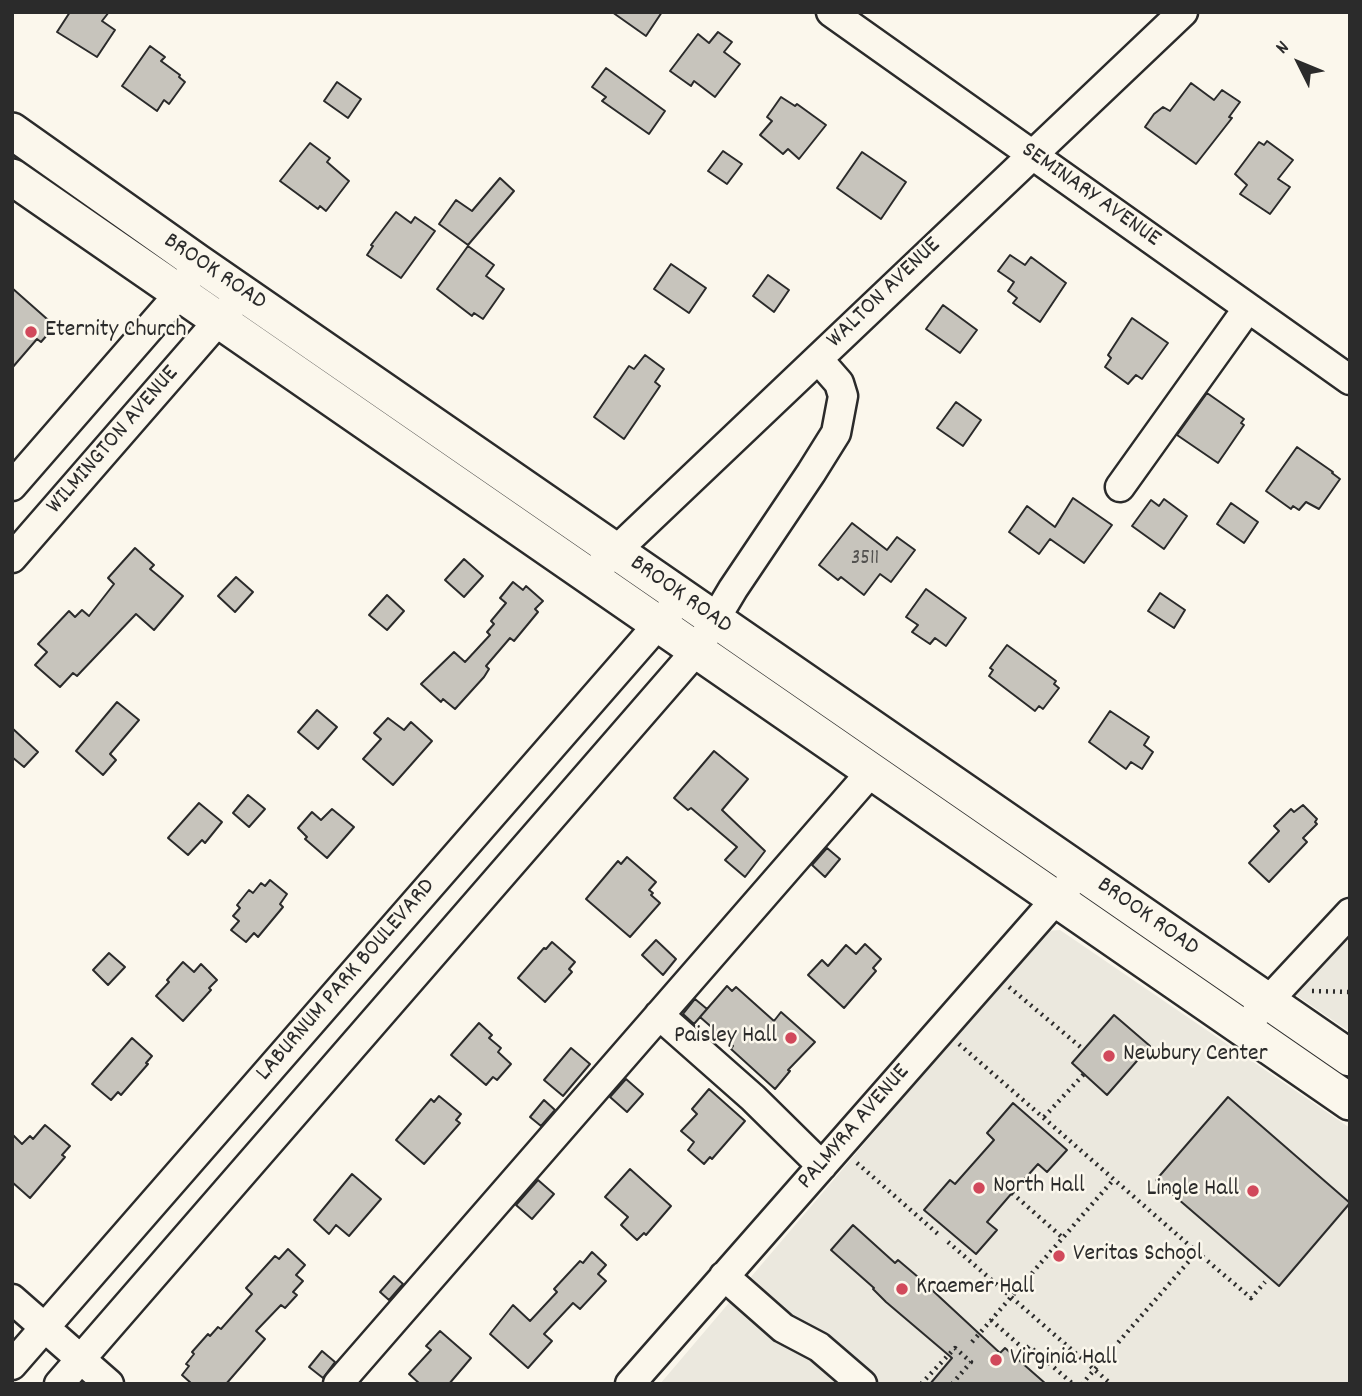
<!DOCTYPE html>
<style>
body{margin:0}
#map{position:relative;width:1362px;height:1396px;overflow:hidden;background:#fbf7ec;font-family:Dekko,sans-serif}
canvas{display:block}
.frame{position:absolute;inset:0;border:14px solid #2b2b2b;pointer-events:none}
.north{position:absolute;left:1264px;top:28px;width:70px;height:70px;-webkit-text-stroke:5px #fbf7ec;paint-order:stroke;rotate:313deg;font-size:19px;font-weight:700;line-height:28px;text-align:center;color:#2b2b2b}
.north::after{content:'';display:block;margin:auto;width:24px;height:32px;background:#2b2b2b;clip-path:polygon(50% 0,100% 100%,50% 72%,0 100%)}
</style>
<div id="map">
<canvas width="1362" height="1396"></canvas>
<div class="frame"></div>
<div class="north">N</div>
</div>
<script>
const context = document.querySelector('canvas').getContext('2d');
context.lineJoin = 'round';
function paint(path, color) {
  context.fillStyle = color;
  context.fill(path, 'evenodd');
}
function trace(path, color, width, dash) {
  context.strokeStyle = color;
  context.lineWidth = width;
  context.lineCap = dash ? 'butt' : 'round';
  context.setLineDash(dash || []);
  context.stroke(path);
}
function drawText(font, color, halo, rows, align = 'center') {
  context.font = font + ' Dekko,sans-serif';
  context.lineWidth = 5;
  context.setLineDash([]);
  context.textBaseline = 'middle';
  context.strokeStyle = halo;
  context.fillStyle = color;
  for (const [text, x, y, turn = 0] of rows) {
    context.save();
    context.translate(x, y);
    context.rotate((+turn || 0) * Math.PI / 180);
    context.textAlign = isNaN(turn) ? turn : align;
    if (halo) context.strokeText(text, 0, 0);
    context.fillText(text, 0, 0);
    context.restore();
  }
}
paint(new Path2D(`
 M1350,928V1032L1290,991Z
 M1060,930L1350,1128V1384H660L1045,931Z`), '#ebe8de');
const building = new Path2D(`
 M70,12H109L102,21L115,30L97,57L57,32Z
 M612,12H662L646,36Z
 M718,32L732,42L724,52L740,64L715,97L694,81L691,86L670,71L698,34L709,43Z
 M150,46L165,57L161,61L180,75L179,77L185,82L169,104L164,100L157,111L122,86Z
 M606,68L665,111L649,134L602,101L606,97L592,87Z
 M337,82L361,99L348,118L324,101Z
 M1191,83L1214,100L1222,90L1240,102L1229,117L1232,118L1196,164L1145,127L1154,114L1163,107L1170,111Z
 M781,97L795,106L797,104L826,125L799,159L788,149L783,154L760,135L772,121L767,117Z
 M1267,141L1293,160L1278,179L1290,187L1270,214L1240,194L1247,185L1235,174L1259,142L1264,145Z
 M310,143L330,158L327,162L349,181L326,211L320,206L318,209L280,181Z
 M723,151L742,164L727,184L708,171Z
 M862,152L906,182L881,219L837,188Z
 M500,178L514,191L468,245L439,224L456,200L472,211Z
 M396,212L411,223L415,217L435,231L401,278L367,255L373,246L371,245Z
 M468,246L494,265L486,276L504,289L483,319L474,313L472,316L437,289Z
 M1010,255L1025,265L1031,257L1066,283L1040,322L1013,303L1017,298L1008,291L1014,282L998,271Z
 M671,264L706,288L689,313L654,289Z
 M768,275L789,290L774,312L753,296Z
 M12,288L55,326L41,342L37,339L12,368Z
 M943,305L977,330L960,353L926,329Z
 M1132,318L1168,343L1142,379L1136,375L1128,384L1105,367L1111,358L1108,355Z
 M645,355L664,369L655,382L660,386L624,439L594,417L629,366L634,369Z
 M1207,393L1244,419L1241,423L1244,425L1218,463L1177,435Z
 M956,402L981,420L963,446L937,428Z
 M1297,447L1333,472L1332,473L1340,479L1319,509L1306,502L1299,510L1293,506L1291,509L1266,491Z
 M1073,498L1112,525L1084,563L1050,539L1039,554L1009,532L1027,506L1055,527Z
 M1164,499L1187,516L1164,549L1132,526L1151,500L1159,506Z
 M1231,503L1258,522L1244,543L1217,524Z
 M852,523L887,550L897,537L915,550L891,582L880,574L864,595L841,577L838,580L819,565Z
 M135,548L154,565L150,569L183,596L154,630L136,614L77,676L73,673L60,687L35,665L47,652L38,644L69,611L75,617L82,610L89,616L114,584L108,578Z
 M464,559L483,576L464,597L445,580Z
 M236,577L253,592L235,612L218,596Z
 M513,582L523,590L526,586L543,601L535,609L538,612L514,641L510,638L486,666L489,669L484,677L455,709L443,699L441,702L421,684L454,652L465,662L490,635L487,632L494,624L491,621L506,603L500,598Z
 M926,589L966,618L946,646L935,638L930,644L912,632L918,625L906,617Z
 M1160,593L1185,610L1174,628L1148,611Z
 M387,595L404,611L387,630L369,615Z
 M1007,645L1056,681L1054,684L1059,688L1043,709L1039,706L1035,711L989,676L993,670L990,668Z
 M117,702L139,720L110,754L116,760L103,775L76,751Z
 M317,710L337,727L318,749L298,732Z
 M1110,711L1149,737L1144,745L1153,752L1142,769L1131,762L1126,769L1089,742Z
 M388,718L404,730L411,722L432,741L393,785L363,759L381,739L374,733Z
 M12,728L38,752L24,767L12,757Z
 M714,751L748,779L722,810L765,851L745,877L725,860L737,847L691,808L688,810L674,798Z
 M248,795L265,809L249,827L233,813Z
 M199,803L222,822L205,843L202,840L188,855L168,838Z
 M1303,805L1317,819L1315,822L1317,824L1303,838L1307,842L1269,882L1249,863L1279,831L1274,826L1291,809L1294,812Z
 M332,809L354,827L327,858L305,839L307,837L298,828L312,812L321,820Z
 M827,848L840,859L825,877L812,865Z
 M627,857L656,882L649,890L653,893L651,895L660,903L630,937L586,899L618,861L621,864Z
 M270,880L287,894L280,904L283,907L258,937L254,933L246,942L231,930L239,921L233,916L240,908L237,905L249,890L253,893L261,883L265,886Z
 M656,940L676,959L663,975L642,955Z
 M552,942L575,962L569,969L572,972L545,1002L518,978L544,948L546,949Z
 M865,944L881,959L873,968L876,971L844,1008L808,975L822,960L828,966L846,945L856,954Z
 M109,953L125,967L108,985L93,970Z
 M183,962L194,972L201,964L217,980L209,988L211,990L183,1021L156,996L169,982L167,980Z
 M727,986L732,991L736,987L774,1021L781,1012L815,1042L788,1070L790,1071L775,1089L731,1049L733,1046L700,1017Z
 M695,999L707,1009L694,1024L683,1014Z
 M1114,1015L1150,1046L1107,1095L1072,1063Z
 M479,1023L492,1035L489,1038L501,1048L498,1052L511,1064L497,1080L493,1077L486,1085L451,1055Z
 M132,1038L152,1056L146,1063L148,1064L121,1095L118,1092L111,1100L92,1084Z
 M571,1048L590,1064L563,1096L544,1080Z
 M626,1079L643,1094L627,1112L610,1097Z
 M709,1089L745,1121L712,1159L710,1157L704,1164L688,1150L694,1142L681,1131L697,1114L692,1109Z
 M439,1096L461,1114L456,1120L460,1123L424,1164L396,1140L431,1099L434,1102Z
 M1228,1097L1350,1203L1279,1286L1156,1180Z
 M544,1100L555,1110L541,1126L530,1117Z
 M1013,1103L1067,1150L1047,1172L1038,1164L1012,1193L987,1222L997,1230L976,1254L924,1210L950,1180L955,1184L994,1140L987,1133Z
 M45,1125L70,1146L62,1155L65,1157L30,1198L12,1182V1134L22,1144L30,1136L33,1139Z
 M630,1169L671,1206L646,1235L644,1233L637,1240L621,1225L628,1217L605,1197Z
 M352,1174L381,1199L349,1236L336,1225L329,1234L314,1220Z
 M538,1180L554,1194L532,1219L516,1205Z
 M853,1225L895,1263L898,1260L918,1277L1000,1353L1005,1348L1046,1384H930L952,1358L886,1302L873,1289L874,1288L831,1250Z
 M288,1249L305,1265L296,1275L303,1281L293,1292L297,1295L285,1308L281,1305L256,1331L265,1339L226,1384H192L182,1375L189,1366L186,1364L194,1354L192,1352L208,1334L210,1336L218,1327L221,1329L252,1294L246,1288L275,1256L279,1259Z
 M592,1252L606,1265L598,1274L606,1281L580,1309L573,1303L544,1334L552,1341L528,1368L490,1334L513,1305L530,1321L557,1292L554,1289L580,1261L583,1263Z
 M394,1276L403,1284L389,1300L380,1292Z
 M440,1331L471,1358L449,1384H420L409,1374L431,1350L426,1346Z
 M322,1351L335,1362L323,1378L309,1367Z`);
paint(building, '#c7c4bc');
trace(building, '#2b2b2b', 2);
const minor = new Path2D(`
 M831,12L1350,380
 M12,486L180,293L197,262
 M1120,487L1248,308
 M12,558L233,304
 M601,565L1183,12
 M659,1015L753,1098L822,1166
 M1254,1016L1350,913
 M724,1276L783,1328L819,1347L862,1384
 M12,1299L109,1384
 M12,1365L682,597
 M59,1384L696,651L733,589L811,473L836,433L843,396L839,383L818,359
 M338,1384L871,772
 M630,1384L1080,872`);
const major = new Path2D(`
 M12,131L197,262L1350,1058
 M12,177L1350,1102`);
trace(minor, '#2b2b2b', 33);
trace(major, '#2b2b2b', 40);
trace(new Path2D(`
 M1009,987L1084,1050
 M1312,991L1350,992
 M959,1044L1197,1252L1082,1384
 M1044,1117L1084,1074
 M857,1163L938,1234
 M1012,1193L1063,1238
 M948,1242L1111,1384
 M1197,1252L1251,1298L1265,1282
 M991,1320L1025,1350L1029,1346L1073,1384
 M972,1342L1114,1179
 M921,1384L955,1348L971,1362L952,1384`), '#2b2b2b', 4.5, [2, 5]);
trace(minor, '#fbf7ec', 28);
trace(major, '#fbf7ec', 35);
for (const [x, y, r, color] of [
 [31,332,7,"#d1495b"],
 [791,1038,7,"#d1495b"],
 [1109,1056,7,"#d1495b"],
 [979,1188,7,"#d1495b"],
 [1253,1191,7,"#d1495b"],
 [1059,1256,7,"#d1495b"],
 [902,1289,7,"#d1495b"],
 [996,1360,7,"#d1495b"]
]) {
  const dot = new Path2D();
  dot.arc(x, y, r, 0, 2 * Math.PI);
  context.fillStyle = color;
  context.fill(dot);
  trace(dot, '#fbf7ec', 2.5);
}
drawText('21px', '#52514f', null, [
 ["3511",865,560]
]);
drawText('24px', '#2b2b2b', '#fbf7ec', [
 ["SEMINARY AVENUE",1090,196,35],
 ["BROOK ROAD",214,273,34],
 ["WALTON AVENUE",885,294,-44],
 ["WILMINGTON AVENUE",114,441,-49],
 ["BROOK ROAD",680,596,35],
 ["BROOK ROAD",1147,918,35],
 ["LABURNUM PARK BOULEVARD",347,981,-49],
 ["PALMYRA AVENUE",855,1128,-49]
]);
drawText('24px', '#2b2b2b', '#fbf7ec', [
 ["Eternity Church",45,332],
 ["Paisley Hall",777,1038,"right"],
 ["Newbury Center",1123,1056],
 ["North Hall",993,1188],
 ["Lingle Hall",1239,1191,"right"],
 ["Veritas School",1073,1256],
 ["Kraemer Hall",916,1289],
 ["Virginia Hall",1010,1360]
], 'left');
</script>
